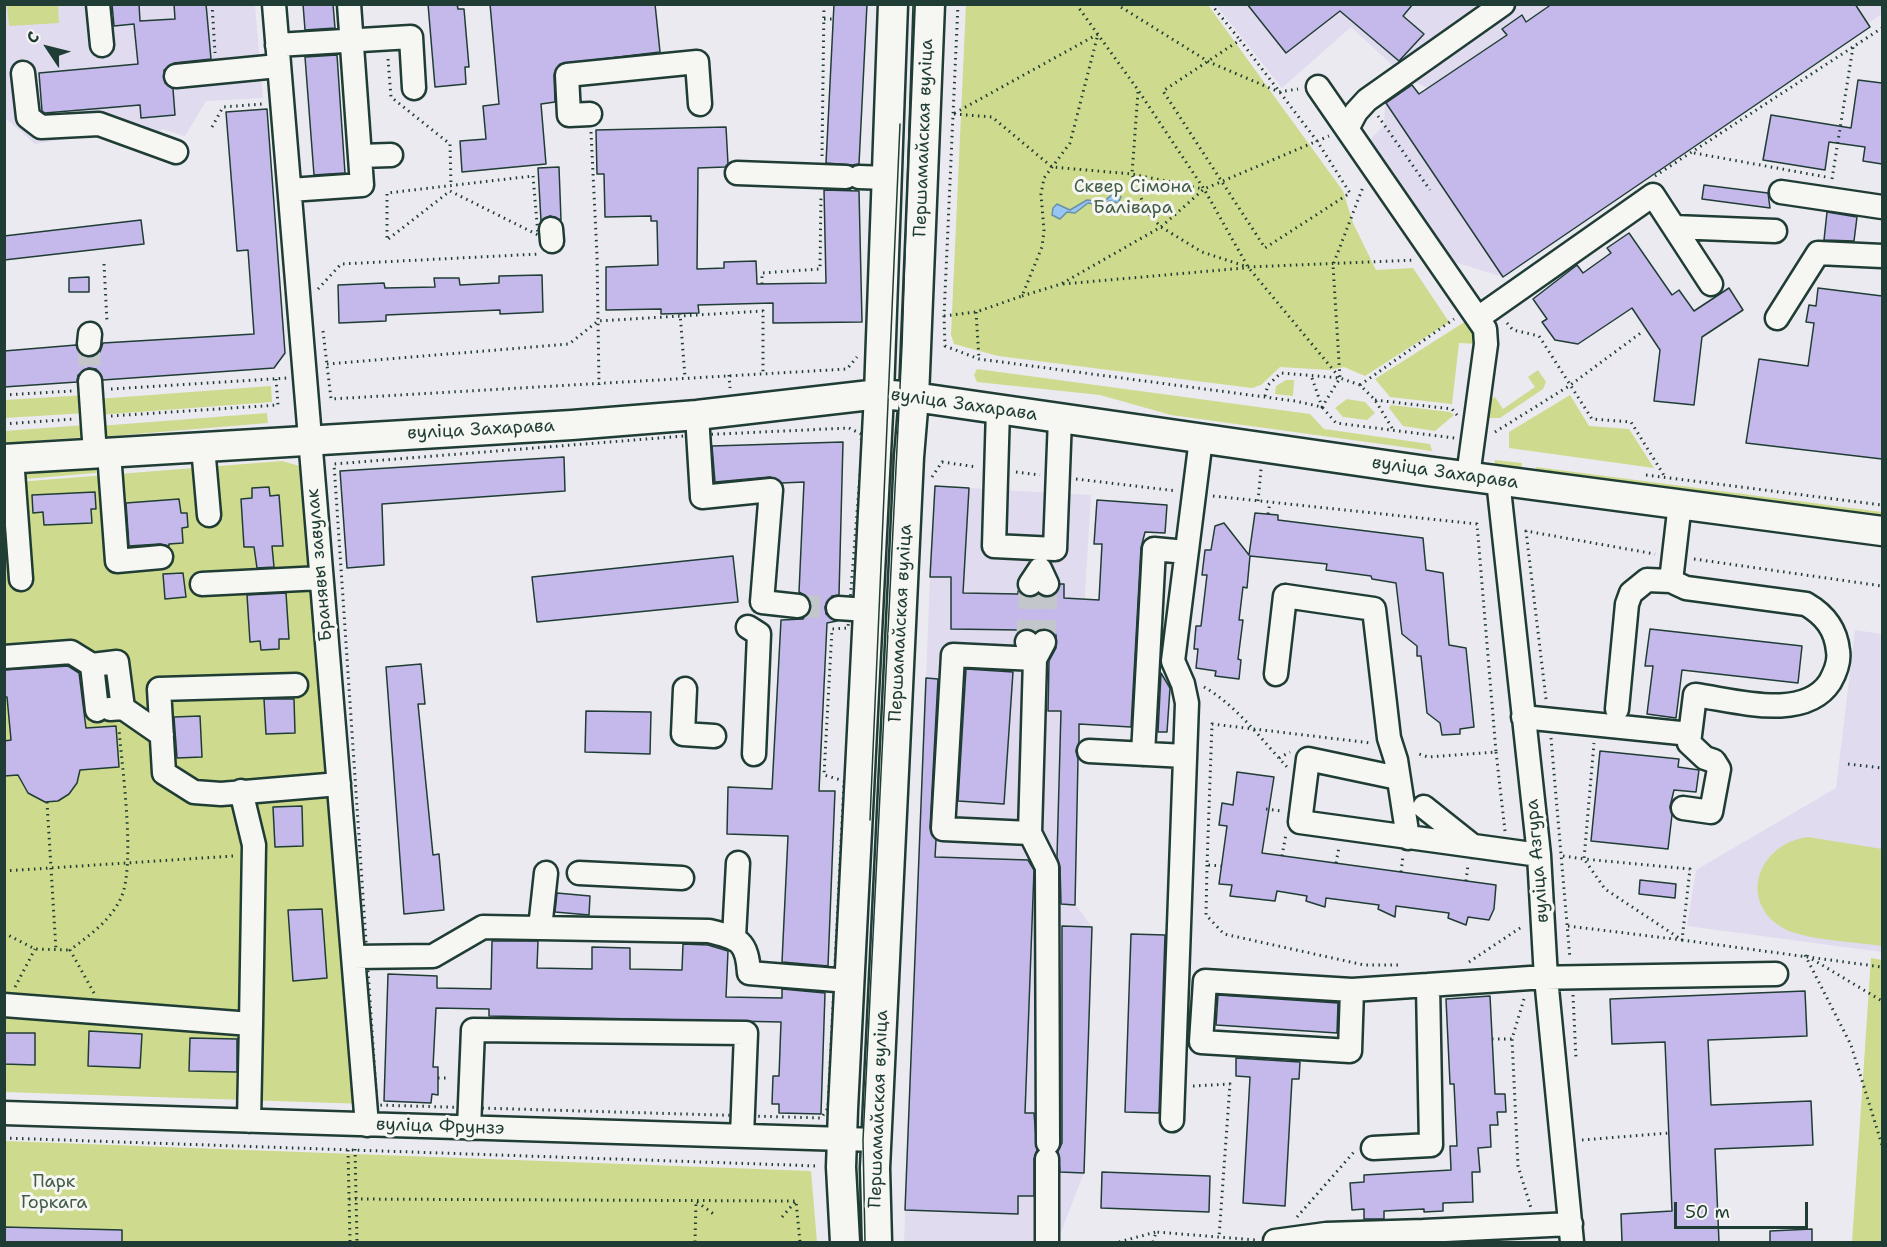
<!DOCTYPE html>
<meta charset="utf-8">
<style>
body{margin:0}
#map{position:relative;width:1887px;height:1247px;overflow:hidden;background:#eceaf1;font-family:"Shantell Sans",sans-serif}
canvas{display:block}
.frame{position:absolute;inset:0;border:6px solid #1f3d34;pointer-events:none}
.north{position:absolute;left:18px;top:18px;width:60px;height:60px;-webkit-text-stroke:4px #f6f6f2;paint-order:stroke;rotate:305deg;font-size:16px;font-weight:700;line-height:24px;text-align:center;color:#1f3d34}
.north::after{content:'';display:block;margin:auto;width:21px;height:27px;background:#1f3d34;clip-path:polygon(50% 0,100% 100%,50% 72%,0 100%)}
.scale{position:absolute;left:1674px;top:1202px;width:134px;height:27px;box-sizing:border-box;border:3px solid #1f3d34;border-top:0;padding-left:8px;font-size:18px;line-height:21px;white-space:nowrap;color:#1f3d34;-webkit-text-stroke:4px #f6f6f2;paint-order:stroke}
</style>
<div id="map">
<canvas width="1887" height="1247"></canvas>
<div class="frame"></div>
<div class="north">С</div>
<div class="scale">50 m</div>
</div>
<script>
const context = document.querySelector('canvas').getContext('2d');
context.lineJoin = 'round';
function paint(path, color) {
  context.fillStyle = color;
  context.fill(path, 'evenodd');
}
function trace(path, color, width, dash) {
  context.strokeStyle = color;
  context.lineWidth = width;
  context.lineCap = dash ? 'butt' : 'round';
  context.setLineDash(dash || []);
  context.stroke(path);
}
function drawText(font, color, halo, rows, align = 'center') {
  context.font = font + ' "Shantell Sans",sans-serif';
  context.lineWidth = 6;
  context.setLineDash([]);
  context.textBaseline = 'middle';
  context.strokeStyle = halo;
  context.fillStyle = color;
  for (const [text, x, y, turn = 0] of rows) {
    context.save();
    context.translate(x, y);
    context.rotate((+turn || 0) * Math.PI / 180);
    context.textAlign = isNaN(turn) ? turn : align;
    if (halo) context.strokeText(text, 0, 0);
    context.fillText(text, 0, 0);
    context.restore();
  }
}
paint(new Path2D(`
 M1882,4V14L1868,23L1870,27L1503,277L1454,262L1368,142L1384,125L1385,102L1411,84L1419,93L1427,88L1404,76L1351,27L1282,88L1216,5Z
 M4,5H255L263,98L206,101L185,136L162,129L147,154L96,134L35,144L5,118Z
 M969,488L1091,495L1081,657L1075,904L1092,927L1084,1173L1057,1242H904L930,577L964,578Z
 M1855,630L1882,634V952L1687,926L1696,870L1836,788Z`), '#e0dbef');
paint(new Path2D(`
 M966,4L1208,5L1343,191L1353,223L1376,270L1413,268L1449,322L1365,376L1344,367L1329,370L1280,367L1261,385L1252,388L998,356L954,344L951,335Z
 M7,5H58L59,23L9,26Z
 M1466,321L1476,332L1477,344L1459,343L1452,404L1390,397L1375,379Z
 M977,369L1310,414L1324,429L1430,444L1432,451L1171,415L1100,395L977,382L974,375Z
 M1538,370L1546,382L1543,389L1500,418H1487L1489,401L1495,397L1503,409L1535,387L1528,377Z
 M1286,380H1294L1293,396L1275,394L1276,386Z
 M271,386L272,402L98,415L97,399Z
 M86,395L87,413L5,418V400Z
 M1570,395L1589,426L1629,429L1654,468L1509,448V432Z
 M1347,399L1365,402L1375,413L1367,420L1343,417L1335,408Z
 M1391,405L1450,412L1454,415L1435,431L1403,426L1389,408Z
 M267,413L268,423L100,437L99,426Z
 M85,425L86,437L5,443V431Z
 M1495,460L1522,463L1521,471L1494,467Z
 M282,461L303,467L365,1104L5,1092V483Z
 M96,467V473L25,479L24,473Z
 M1536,467L1882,512V521L1537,474Z
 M1808,837L1882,849V946C1858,942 1803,940 1783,928C1738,902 1757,844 1808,837Z
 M1871,958L1882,960V1242H1852Z
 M5,1141L811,1171L817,1242H5Z`), '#ceda8d');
const water = new Path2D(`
 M1113,193L1121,197L1118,203L1110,201L1101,205L1088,203L1075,213L1067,212L1060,219L1052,215L1053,208L1057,204L1070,210L1087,200L1104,202Z`);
paint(water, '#98c6f3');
trace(water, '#688fa7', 1.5);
const building = new Path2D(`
 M112,4H139L140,21L175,19L174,4H206L211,59L174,63L164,70L165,83L173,89L175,115L141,118L140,105L45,113L42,111L39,73L138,64L134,24L114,26Z
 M303,4H333L335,28L305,30Z
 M428,4H457L458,9H464L469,67H465L466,84L435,87Z
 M490,4H655L660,52L560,64L554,75L555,102L541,104L546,164L462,172L460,141L486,139L483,106L499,104Z
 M834,4H867L859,164L852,165L826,163Z
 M1247,4H1413L1403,16L1424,34L1399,61L1340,11L1286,53Z
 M1552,4H1855L1870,27L1503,277L1386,103L1412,85L1419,94L1507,35L1502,29L1522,15L1526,22Z
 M337,55L345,173L314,175L305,57Z
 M1858,80L1882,83V164L1863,161L1865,147L1829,142L1825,170L1763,160L1771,115L1851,128Z
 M267,109L285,353L274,368L103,380L96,369L88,368L78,375L77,382L4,387V351L76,345L81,355L88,357L100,352L103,343L254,334L248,250L237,251L226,112Z
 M726,127L728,164L725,167L698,168L697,269L724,268V262L756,261L757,284L826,283L824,190L859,191L862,322L773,323V303L698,305L699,313L661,314V309L606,310V267L658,265L657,221H651V216L605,217L604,174H597L596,130Z
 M559,167L561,220L550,216L541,221L538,168Z
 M1704,185L1768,193L1770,208L1702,199Z
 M1827,212L1857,217L1854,241L1824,240Z
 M141,220L144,244L4,260V236Z
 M1629,233L1672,295L1679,290L1694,311L1729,288L1743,310L1702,337L1694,405L1654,401L1660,350L1632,308L1578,344L1555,340L1542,322L1547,319L1533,299L1577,265L1583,273L1611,253L1607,248Z
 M542,275L543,312L500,314V310L386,315V321L339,323L338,285L384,283L385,288L435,287L434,278H459L460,285L499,283V276Z
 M89,277V292H69V278Z
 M1818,288L1882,296V459L1746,443L1759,359L1808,366L1814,323L1806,322L1809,305L1816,306Z
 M843,442L839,595L832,596L825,607L826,614L837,621L827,623L819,791H835L828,966L782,962L788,836L727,834L728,787L772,789L781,620L803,619L811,607L806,596L799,592L804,482L782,483L770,477L715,482L712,446Z
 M564,457L565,491L382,504L384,565L347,568L340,471Z
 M935,486L969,488L963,593L1018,594V591L1029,597L1038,594L1046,597L1053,596L1060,584H1064V598L1099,600L1102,544H1094L1097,500L1167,505L1165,533L1145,532L1141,548L1131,727L1079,724V742L1076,751L1078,759L1075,905L1061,904L1060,867L1057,857L1061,711H1048L1049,661L1056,648V635L1044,629L1036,632L1028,629L1019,632V630L951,629V577H930Z
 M269,487L270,496L279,495L283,546H272L274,567L257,568L254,547H244L241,499L252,498V488Z
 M95,492L96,509H91L92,523L44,525L43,512L33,513L32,495Z
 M179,499L181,513H187L188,527L182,528L183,543L169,544V546L160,544L129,546L126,503Z
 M1255,513L1278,515V520L1423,538L1426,570L1443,573L1449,645L1466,648L1474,727L1460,729V734L1442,735L1440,723L1427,713L1421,656H1417V646L1402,634L1396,583L1372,579L1371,576L1326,570L1327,564L1250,556L1247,588L1243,587L1239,620H1243L1238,659L1241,660L1239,679L1215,676L1216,671L1196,668L1198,649H1194L1196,626H1201L1207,575H1202L1205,550H1211L1215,526L1224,523L1249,555Z
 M733,556L738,602L537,622L532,577Z
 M183,573L186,597L165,599L163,574Z
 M286,593L289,639H279V649L261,650L260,641L250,642L247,595Z
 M1650,629L1802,646L1798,683L1682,670L1676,718L1647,714L1653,666H1645Z
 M421,664L425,704H418L433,855L439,854L444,910L404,914L386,667Z
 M68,666L79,673L86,728L116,726L119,767L80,770L77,783L69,794L58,801L45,802L28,793L18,775L4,776V741L11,740L7,697H4V670Z
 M966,669L1013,672L1004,804L958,801Z
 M1161,673L1170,688L1167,732H1158Z
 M926,678L938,679L930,828L936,840L935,857L1028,860L1034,870L1025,1113H1034L1037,1150L1034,1159V1196H1018V1214L905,1210Z
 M264,699H294L295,733L266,734Z
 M586,711L651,712L650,754L585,752Z
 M200,716L202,757L177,758L174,717Z
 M1600,751L1679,759L1678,767L1699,770L1696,792L1674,790L1670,807L1672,815L1668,849L1591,841Z
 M1237,772L1274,777L1262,853L1496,885L1494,909L1489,920L1468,917L1466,925L1448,918L1449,913L1396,906L1395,917L1378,909L1379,905L1326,898L1325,907L1306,901L1307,896L1277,891L1275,901L1230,896L1232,885L1219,884L1227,826L1219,825L1222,803L1233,805Z
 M302,806L303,846L275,847L273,807Z
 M1640,880L1676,884L1675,898L1639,894Z
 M557,893L590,896L589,915L555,912Z
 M322,909L327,978L293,981L288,910Z
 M1062,926L1092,927L1084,1173L1060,1172L1058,1151L1062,1143Z
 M1131,934L1165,935L1159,1113L1125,1112Z
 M492,941H538L537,968L592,969V947L630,948V969L682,970L683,944L708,945L728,951L726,997L782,998V989L825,993L821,1114L779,1113V1104H772L773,1076H779L781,1022L489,1016V1009L436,1008L433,1067H438V1095L432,1094L431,1103L384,1101L388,974L437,976V988L491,989Z
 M1805,991L1807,1036L1708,1040L1711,1105L1811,1101L1813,1145L1715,1149L1719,1242H1622L1621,1214L1672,1211L1665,1042L1612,1044L1610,999Z
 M1218,995L1338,1003L1337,1033L1216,1025Z
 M1490,996L1495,1094H1505L1506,1112H1497L1498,1125H1490L1491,1147L1478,1148L1480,1172H1472L1473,1202L1443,1203V1211L1424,1212V1209L1384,1211V1219H1364V1209L1352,1210L1350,1183L1364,1182V1175L1451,1170L1450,1146H1457L1454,1084H1450L1446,999Z
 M89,1031L142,1034L140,1068L88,1066Z
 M4,1033H35V1065L4,1064Z
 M190,1038L237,1039V1072L189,1071Z
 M1236,1058L1300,1062L1299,1079H1292L1285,1206L1243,1203L1250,1077L1236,1076Z
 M1102,1172L1210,1176L1209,1212L1101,1208Z
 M4,1227L122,1230V1242H4Z
 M1812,1229V1242H1770V1231Z`);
paint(building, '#c5b9eb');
trace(building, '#1f3d34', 1.5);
trace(new Path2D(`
 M89,344L90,381
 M798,606L838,608
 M1027,642L1030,584
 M1044,642L1047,584`), '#c3c7cb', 22, [22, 11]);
const minor = new Path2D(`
 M98,4L102,45
 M274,4L367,1125
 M277,45L411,37L414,88
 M23,73L28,117L41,127L99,124L176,152
 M176,76L278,66
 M1318,87L1485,329L1486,344L1468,476
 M590,114L569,115L567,75L697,62L700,104
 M1347,129L1356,112L1367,100L1503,4
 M360,156L391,155
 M737,173L846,177
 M859,177L887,178
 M290,190L362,185L349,4
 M1781,192L1882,207
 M1674,227L1775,231
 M551,229L552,241
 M1478,318L1653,195L1711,284
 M1777,318L1818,253L1882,256
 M89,344L90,334
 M90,381L95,454
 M998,409L994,546L1055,549L1060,418
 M697,415L702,497L771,490L762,602L798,606
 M203,447L209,515
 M109,453L117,561L161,557
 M12,458L21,579
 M1498,480L1539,855L1546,978L1572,1242
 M1671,581L1680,503
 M202,584L321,578
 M1030,584L1040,569L1047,584
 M838,608L868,610
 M748,627L759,634L754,754
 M1027,642L1035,659L1044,642
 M953,655L1035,659L1030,833L943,829Z
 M4,657L71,652L92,665
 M1276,674L1285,596L1374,609L1389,738L1396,760L1408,838
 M296,685L159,689L164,773L194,792L221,794L339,784
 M685,689L683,734L714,736
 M110,709L123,708L162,735
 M1617,709L1627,604L1631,593L1647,580L1671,581L1686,588L1806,604C1825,615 1836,629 1838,651C1840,662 1835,673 1830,682C1804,722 1734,700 1695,695L1689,743L1705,758L1714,761L1719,769L1711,812L1683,808
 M97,710L92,665L117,662L123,708
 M1523,717L1690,734
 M1089,751L1185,756
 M1143,754L1154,549L1186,552
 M1398,778L1308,759L1300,822L1539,855
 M1424,807L1473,846
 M1030,833L1047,867L1048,1143
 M579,873L682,878
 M540,928L546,873
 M734,937L738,863
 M354,957L433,956L483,927L709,931C739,938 747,941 749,973L849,981
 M1352,990L1350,1051L1201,1042L1205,981L1352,990L1428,985
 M4,1005L251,1024L254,845L241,791
 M4,1113L876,1140
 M1172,1120L1187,703L1183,684L1173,661L1201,439
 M249,1121L251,1024
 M469,1128L473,1030L746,1033L742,1136
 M1373,1148L1431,1145L1428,985L1530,978L1776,974
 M1275,1241L1326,1234L1424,1231
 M1047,1242V1159
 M1425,1242L1424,1231L1571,1224`);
const major = new Path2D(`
 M4,459L572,425L697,415L879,394L914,397L1427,471L1882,531
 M845,1242L841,1167L843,1109L879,394L893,4
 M877,1242L875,1168L909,457L914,397L930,4`);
trace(minor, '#1f3d34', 27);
trace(major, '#1f3d34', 33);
trace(new Path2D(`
 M212,4L215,53
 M958,4L944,316L945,346L979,359L1295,401L1322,407L1336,423L1455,438
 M1076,4L1138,90L1204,189L1248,267L1340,378
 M1116,4L1209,62L1279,92L1298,89
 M1211,4L1240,40
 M824,19H834
 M1240,40L1317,141L1350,193L1265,248L1163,91Z
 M388,59L391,97L450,144L451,186
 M1138,92L1132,174L1146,211L1161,227L1202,252L1248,267L1415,260
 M954,114L992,117L1052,167L1132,174L1203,189
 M1378,116L1430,190
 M212,127L223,107L263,104
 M591,132L597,255L599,385
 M1694,153L1826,177
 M822,156L824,4
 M533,176L538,235L450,191L387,240V193Z
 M1655,176L1882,28
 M1832,179L1853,47
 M104,264L107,322
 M762,284V273L820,269L821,195
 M1063,284L1244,268
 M318,289L341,264L539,254
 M1022,296L1061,284L1161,227L1204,189L1329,136
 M976,312L979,359
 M680,313L685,377
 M944,316L976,312L1022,296L1042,247L1044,231L1041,194L1044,178L1070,143L1098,34L953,114
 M1507,323L1513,330L1539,336L1592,419L1631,422L1665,477
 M323,331L331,399L847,369L857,357
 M327,364L569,344L598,321L763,311V373
 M729,375L730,388
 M1312,378L1322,407L1340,378L1333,265L1363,187
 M1360,385L1454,319
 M111,389L287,378
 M4,395L72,391
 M1265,396L1268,385L1281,373L1340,378L1360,385L1375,400L1394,431
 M1375,400L1452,409L1457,415
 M111,416L278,405L276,379
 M4,424L74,419
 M849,428L861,434L862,449L848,628L832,629L824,775L844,781L828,1108L821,1118L377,1105L334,464L697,435Z
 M1495,432L1569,386L1642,332
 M1016,472L1040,475
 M1646,475L1882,505
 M932,477L942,462L977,467
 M1076,479L1177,491
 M1213,496L1477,524L1496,752L1428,757L1416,753
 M1258,501L1261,469
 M1268,514L1270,503
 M1694,559L1882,586
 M1204,687C1236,705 1262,740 1287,767
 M1546,699L1526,531L1655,554
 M1551,738L1570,959
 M1496,752L1505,831
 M1279,758L1290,752
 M1848,764L1882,768
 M47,802L56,950
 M1266,809L1282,811
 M1282,856L1286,834
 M1563,856L1584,859L1605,889L1682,940L1882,967
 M1336,863L1339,847
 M1207,865L1206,915L1224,934L1364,965H1400
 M1222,866L1207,865L1212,724L1371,743
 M4,871L233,856
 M1401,872L1403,856
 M1466,881L1468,865
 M1568,926L1682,940L1690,869L1584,859L1594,743
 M4,933L35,949L70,950
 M1805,955L1851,1045L1882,1145
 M1807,956L1882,1001
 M1469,962L1523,926
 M15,987L35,949
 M94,993L70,950C90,935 110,921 121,898C136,865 122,768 119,729
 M1573,995L1576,1058
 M1524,999L1512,1039L1518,1166L1531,1208
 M1492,1039H1512
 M438,1078H450
 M1193,1086L1230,1084L1219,1237
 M4,1138L818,1166
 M1582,1140L1669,1133
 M355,1149L357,1242
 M348,1150L350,1242
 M349,1199L796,1201L800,1242
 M697,1202L715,1215
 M782,1217L796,1201
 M1297,1217L1354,1152
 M695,1242L696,1201
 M1119,1242L1156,1232
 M1153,1242L1156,1232L1256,1240`), '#1f3d34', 3, [1.5, 4.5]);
trace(minor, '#f6f6f2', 22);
trace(major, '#f6f6f2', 28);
trace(new Path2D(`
 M870,820L900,124
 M865,1242L863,1140L902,346L913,4`), '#1f3d34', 1.5);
drawText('18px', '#1f3d34', '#f6f6f2', [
 ["Першамайская вуліца",924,138,-88],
 ["вуліца Захарава",964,405,8],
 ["вуліца Захарава",481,430,-3],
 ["вуліца Захарава",1445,473,8],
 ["Бранявы завулак",320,565,-95],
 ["Першамайская вуліца",901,623,-87],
 ["вуліца Азгура",1538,861,-95],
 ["Першамайская вуліца",879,1109,-88],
 ["вуліца Фрунзэ",440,1127,2]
]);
drawText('18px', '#425c46', '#f6f6f2', [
 ["Сквер Сімона",1133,187],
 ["Балівара",1133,208],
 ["Парк",54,1182],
 ["Горкага",54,1203]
]);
</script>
